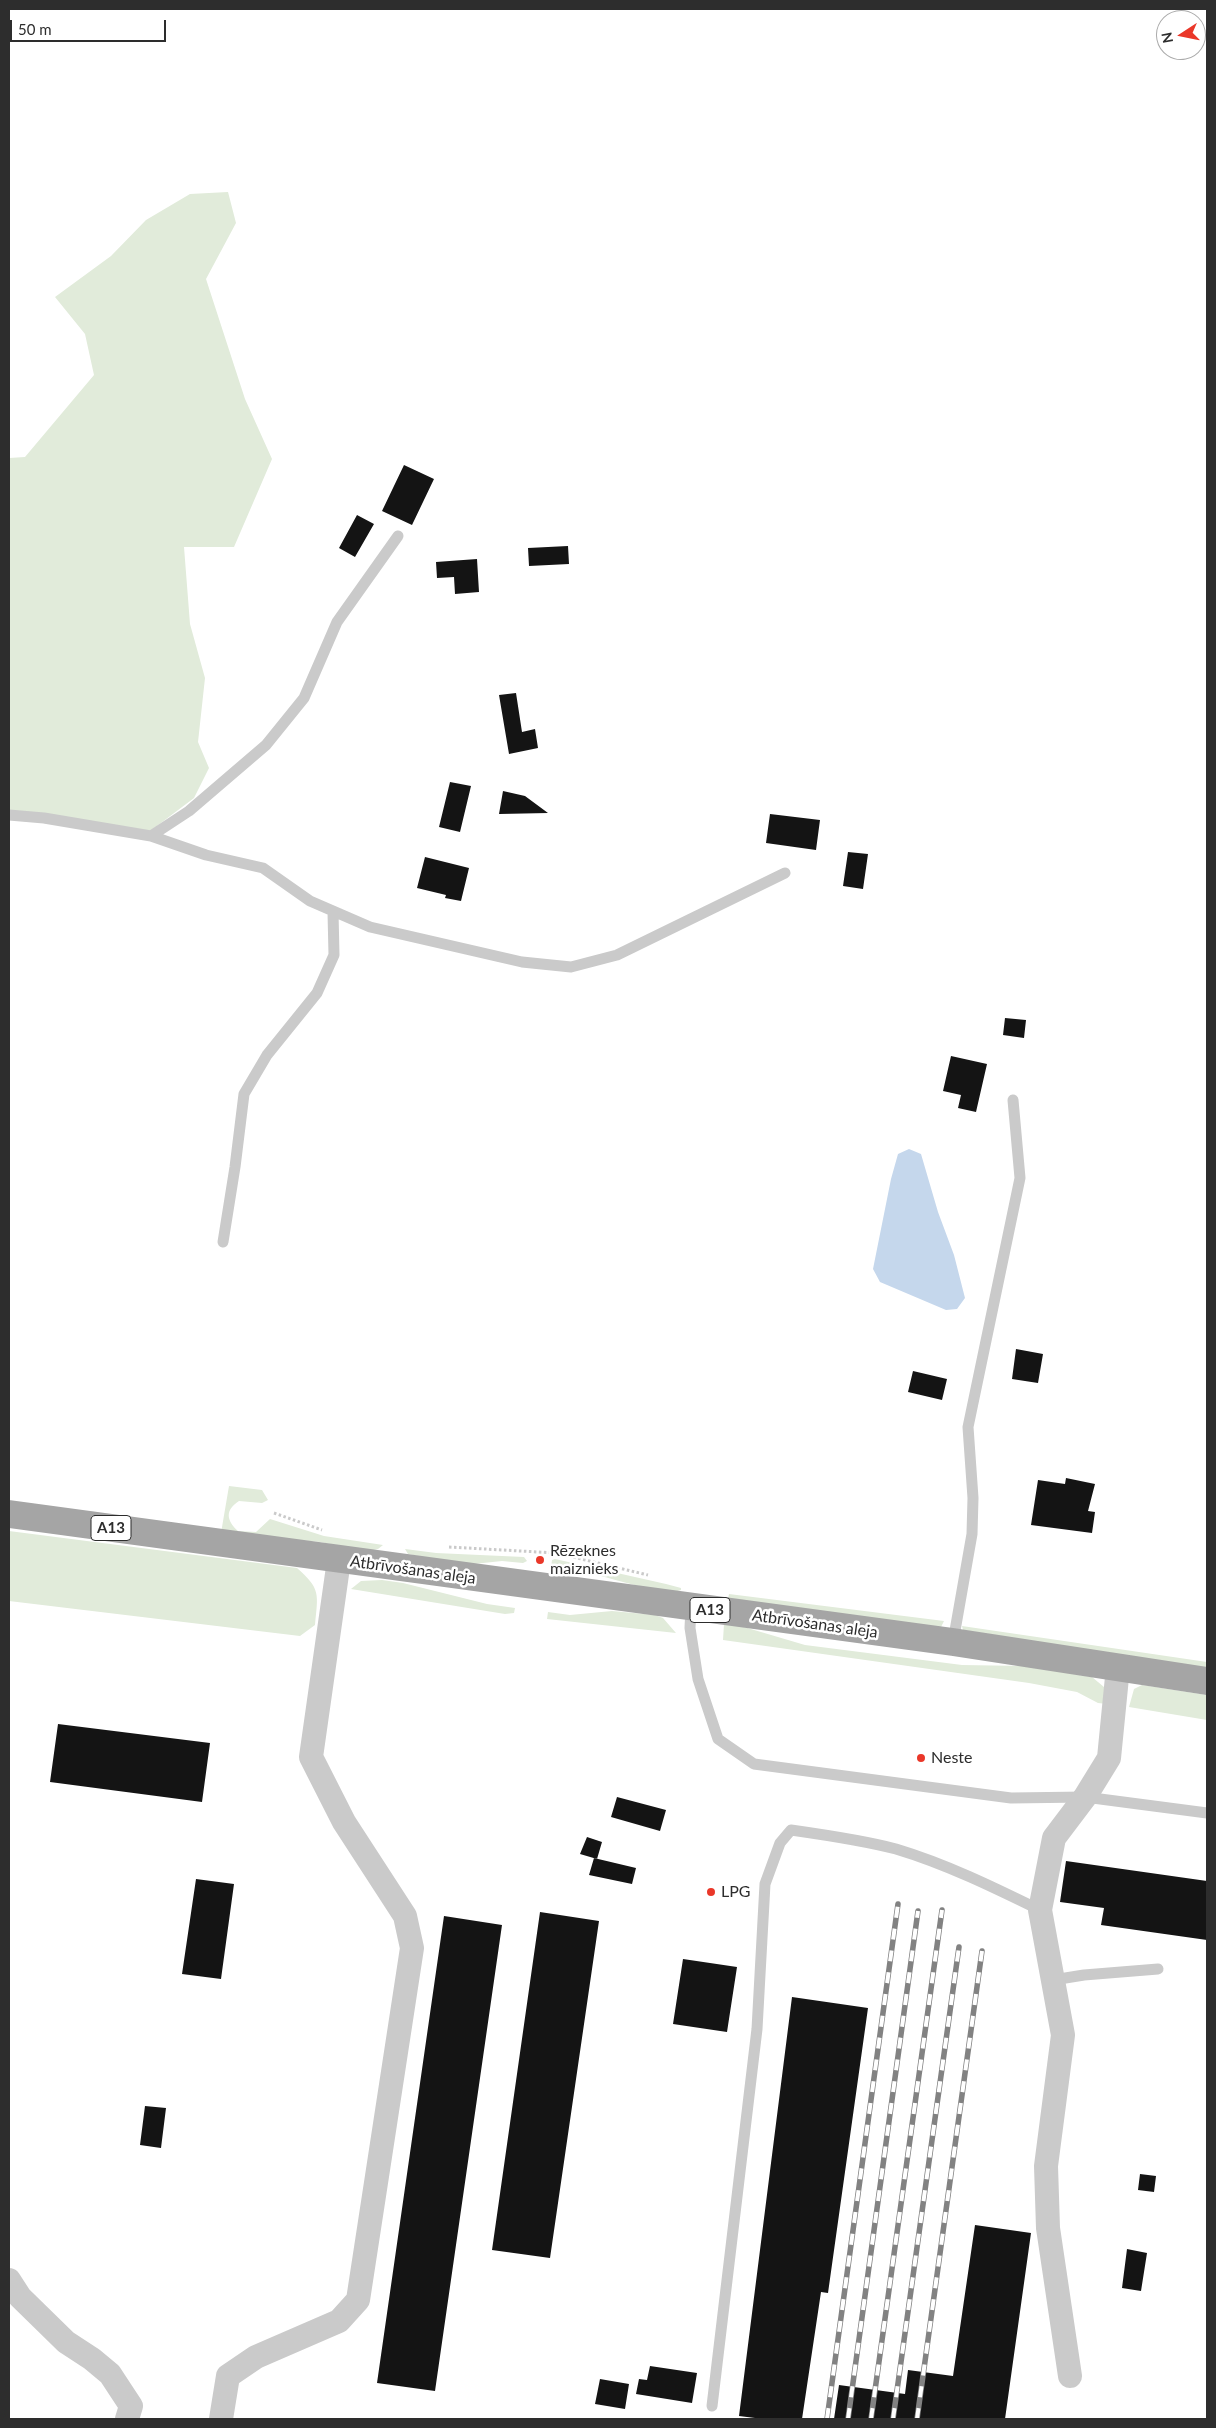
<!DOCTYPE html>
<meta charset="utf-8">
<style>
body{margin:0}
#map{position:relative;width:1216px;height:2428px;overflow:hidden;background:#fff;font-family:Lato,sans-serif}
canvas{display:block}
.frame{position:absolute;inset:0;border:10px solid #2d2d2d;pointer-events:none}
.north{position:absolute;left:1156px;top:10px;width:50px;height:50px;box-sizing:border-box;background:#fff;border:1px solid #ababab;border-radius:50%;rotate:259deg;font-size:14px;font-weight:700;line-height:20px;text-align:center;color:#2d2d2d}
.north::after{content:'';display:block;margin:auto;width:18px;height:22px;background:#ea3729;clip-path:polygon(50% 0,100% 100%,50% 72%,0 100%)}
.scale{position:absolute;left:10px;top:20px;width:156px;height:22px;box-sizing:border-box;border:2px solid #2d2d2d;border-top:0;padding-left:6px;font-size:15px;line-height:18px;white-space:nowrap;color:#2d2d2d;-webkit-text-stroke:4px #fff;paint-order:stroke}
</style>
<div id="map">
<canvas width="1216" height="2428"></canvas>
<div class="frame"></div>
<div class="north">N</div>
<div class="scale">50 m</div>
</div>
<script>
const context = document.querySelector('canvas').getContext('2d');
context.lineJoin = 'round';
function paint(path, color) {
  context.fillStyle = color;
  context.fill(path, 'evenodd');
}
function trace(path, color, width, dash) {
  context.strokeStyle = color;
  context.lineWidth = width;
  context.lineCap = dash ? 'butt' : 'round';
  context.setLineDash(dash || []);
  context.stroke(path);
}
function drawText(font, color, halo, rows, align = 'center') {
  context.font = font + ' Lato,sans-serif';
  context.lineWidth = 5;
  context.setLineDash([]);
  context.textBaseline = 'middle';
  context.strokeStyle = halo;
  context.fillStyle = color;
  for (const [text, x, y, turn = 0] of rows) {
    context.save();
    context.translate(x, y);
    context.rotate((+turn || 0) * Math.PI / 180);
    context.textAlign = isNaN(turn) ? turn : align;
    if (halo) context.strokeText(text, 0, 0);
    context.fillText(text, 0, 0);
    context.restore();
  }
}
paint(new Path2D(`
 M228,192L236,223L206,279L245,399L272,459L234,547H184L190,624L205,678L198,742L209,768L194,798L145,835L9,812V458L25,457L94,375L85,334L55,297L111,256L146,220L190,194Z
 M229,1486L262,1490L268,1500L262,1503L239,1501C225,1510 226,1520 238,1531L256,1532L270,1519L324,1536L383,1545L378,1549L368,1551L320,1542L221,1533Z
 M9,1531L297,1568C321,1589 318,1594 315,1625L300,1636L9,1601Z
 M405,1549L436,1553L524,1557L527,1561L523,1563L502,1561L464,1565L408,1554Z
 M555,1559L666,1584L681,1588V1590C667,1597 601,1575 582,1571C572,1569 561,1569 551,1567L552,1560Z
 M382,1580L403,1583L487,1604L515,1608L514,1613L505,1614L351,1589L361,1581Z
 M729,1594L944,1621L941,1627L728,1599Z
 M612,1611L655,1615L663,1618L676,1633L547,1619L548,1612L570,1615Z
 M724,1624L744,1627L805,1645L962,1665L1024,1666L1092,1677L1104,1687L1107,1704L1098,1703L1077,1692L1029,1683L723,1640Z
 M962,1626L1207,1662V1668L963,1630Z
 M1142,1685L1207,1695V1720L1129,1707L1134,1689Z`), '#e1ebda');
paint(new Path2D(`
 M909,1149L921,1154L938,1212L954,1255L965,1298L957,1309L946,1310L880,1282L873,1269L891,1179L898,1154Z`), '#c5d7ec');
paint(new Path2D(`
 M404,465L434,479L412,525L382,511Z
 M357,515L374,524L355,557L339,548Z
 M568,546L569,564L529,566L528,548Z
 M477,559L479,592L455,594L454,577L437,578L436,562Z
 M516,693L522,732L535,729L538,748L509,754L499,695Z
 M450,782L471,786L460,832L439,827Z
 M503,791L525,796L548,813L499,814Z
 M770,814L820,820L816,850L766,843Z
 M848,852L868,854L863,889L843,886Z
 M425,857L469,868L461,901L445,898L446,895L417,888Z
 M1005,1018L1026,1020L1024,1038L1003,1035Z
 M951,1056L987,1064L976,1112L958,1108L961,1095L943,1091Z
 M1016,1349L1043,1354L1038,1383L1012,1379Z
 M913,1371L947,1379L942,1400L908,1392Z
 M1066,1478L1095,1484L1088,1511L1095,1512L1092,1533L1031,1525L1038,1480L1065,1484Z
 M58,1724L210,1743L202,1802L50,1782Z
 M617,1797L666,1810L660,1831L611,1817Z
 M587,1837L602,1842L597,1859L580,1854Z
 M594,1858L636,1868L632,1884L589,1875Z
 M1066,1861L1207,1881V1940L1101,1925L1104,1908L1060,1902Z
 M196,1879L234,1884L221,1979L182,1974Z
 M540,1912L599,1921L550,2258L492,2250Z
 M444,1916L502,1925L435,2391L377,2383Z
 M683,1959L737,1967L727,2032L673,2024Z
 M792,1997L868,2008L828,2293L821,2292L802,2419H763L739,2416Z
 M145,2106L166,2108L161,2148L140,2145Z
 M1140,2174L1156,2176L1154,2192L1138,2190Z
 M975,2225L1031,2233L1005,2419H834L839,2385L905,2394L908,2370L953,2376Z
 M1127,2249L1147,2253L1141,2291L1122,2288Z
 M650,2366L697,2373L692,2403L636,2394L639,2379L647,2380Z
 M600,2379L629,2384L625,2409L595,2404Z`), '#141414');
trace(new Path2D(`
 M274,1513L322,1530
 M449,1547L556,1553L648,1575`), '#cacaca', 3, [2.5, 2.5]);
trace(new Path2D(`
 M9,815L44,818L151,836L206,855L263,868L310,901L370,927L522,962L571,967L617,955L785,873
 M151,836L189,811L266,745L304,698L337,622L398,536
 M223,1242L235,1167L244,1094L267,1055L317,993L334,955L333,912
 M691,1607L690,1628L698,1679L718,1739L754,1764L1011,1798L1085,1797L1207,1813
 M953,1642L972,1534L973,1498L968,1427L1020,1178L1013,1100
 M1053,1980L1084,1975L1158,1969
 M712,2406L757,2029L765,1884L780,1843L791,1830C826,1835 862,1840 896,1849C946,1864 993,1887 1040,1910`), '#cacaca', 11);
trace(new Path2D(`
 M9,2280L20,2297L66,2342L92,2359L110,2374L131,2406L127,2419
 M1070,2376L1048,2228L1046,2166L1063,2035L1040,1910L1054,1838L1085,1797L1109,1758L1118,1667
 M221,2419L228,2376L256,2357L339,2321L358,2300L412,1948L405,1916L344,1822L311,1757L339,1560`), '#cacaca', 24);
trace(new Path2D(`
 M9,1514L953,1642L1207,1681`), '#a5a5a5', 28);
const rail = new Path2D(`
 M827,2419L898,1904
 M848,2419L918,1911
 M871,2419L942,1910
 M893,2419L959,1947
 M917,2419L982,1951`);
trace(rail, '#828282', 5.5);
trace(rail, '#fff', 4, [11]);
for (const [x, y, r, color] of [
 [540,1560,5,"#ea3729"],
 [921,1758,5,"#ea3729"],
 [711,1892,5,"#ea3729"]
]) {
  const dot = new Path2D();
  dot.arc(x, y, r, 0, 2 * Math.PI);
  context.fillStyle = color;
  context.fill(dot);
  trace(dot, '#fff', 2);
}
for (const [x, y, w] of [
 [111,1528,40],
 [710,1610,40]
]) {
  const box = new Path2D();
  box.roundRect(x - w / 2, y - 12.5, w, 25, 4);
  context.fillStyle = '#fff';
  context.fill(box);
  trace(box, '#2d2d2d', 1);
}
drawText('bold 15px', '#2d2d2d', null, [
 ["A13",111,1528],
 ["A13",710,1610]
]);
drawText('16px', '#2d2d2d', '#fff', [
 ["Rēzeknes",550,1551],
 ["maiznieks",550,1569],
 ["Neste",931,1758],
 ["LPG",721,1892]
], 'left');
drawText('16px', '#2d2d2d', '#fff', [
 ["Atbrīvošanas aleja",413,1570,8],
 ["Atbrīvošanas aleja",815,1624,8]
]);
</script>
